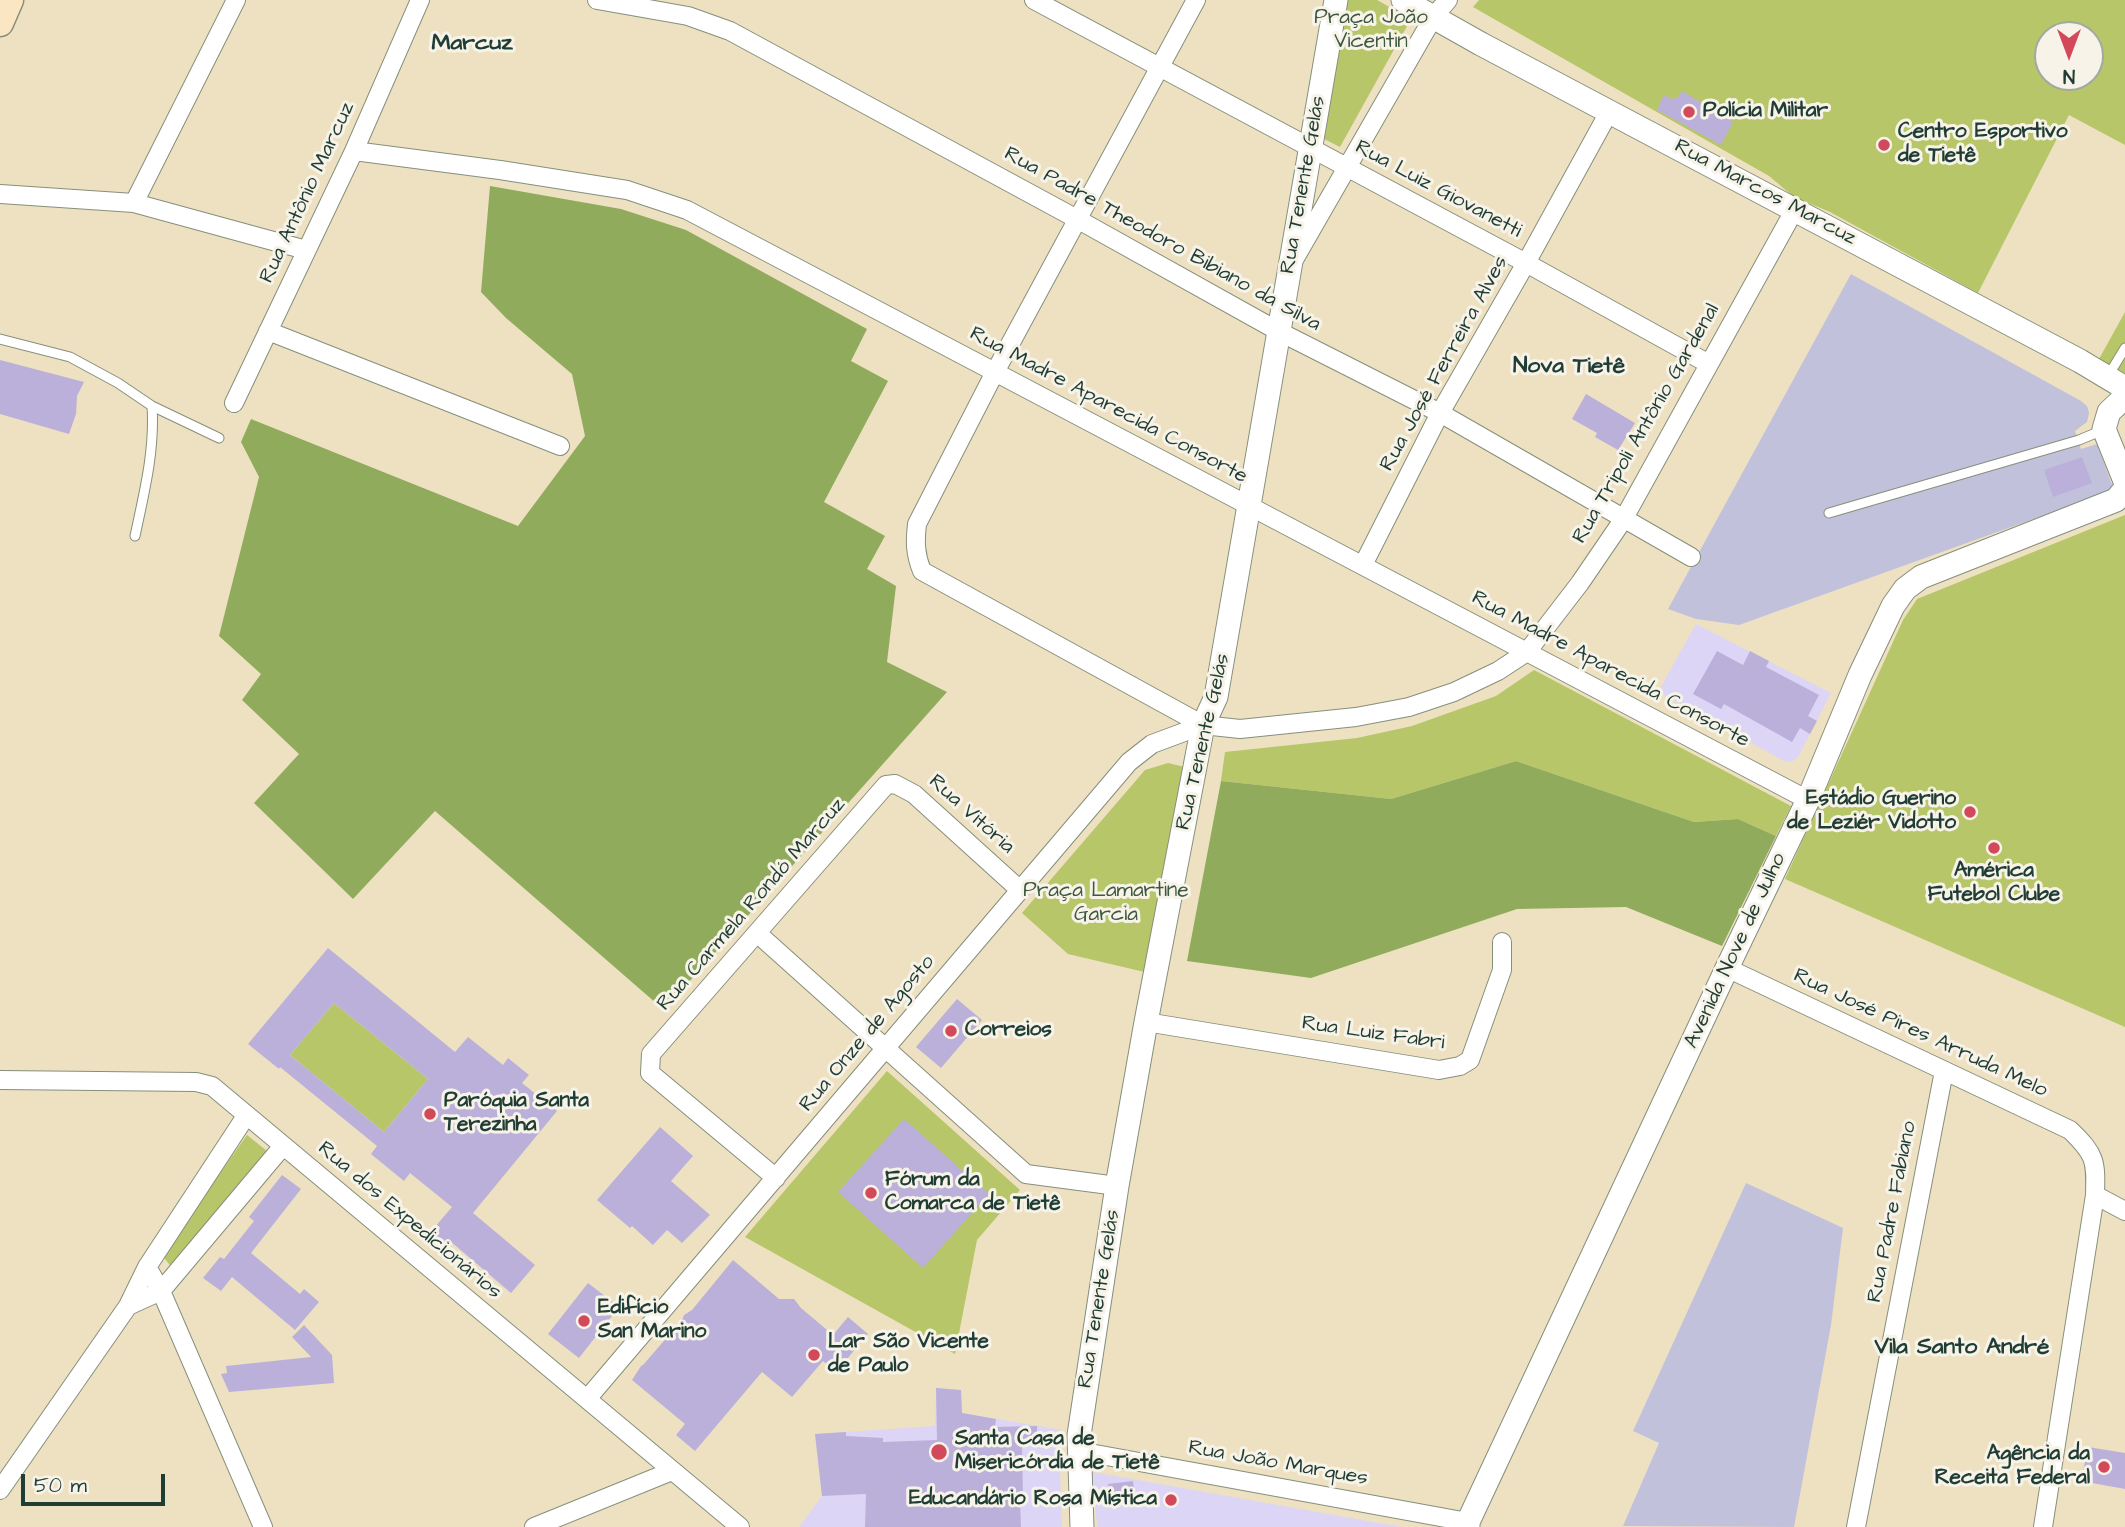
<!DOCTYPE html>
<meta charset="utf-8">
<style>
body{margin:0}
#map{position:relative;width:2125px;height:1527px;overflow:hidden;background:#ede1c2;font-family:"Architects Daughter",sans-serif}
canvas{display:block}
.north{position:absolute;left:2034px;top:21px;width:70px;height:70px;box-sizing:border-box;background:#f7f3e8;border:2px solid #a1aaa0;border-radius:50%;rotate:180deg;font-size:19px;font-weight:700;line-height:28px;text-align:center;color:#1f3d34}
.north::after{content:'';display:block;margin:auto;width:24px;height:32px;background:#d1495b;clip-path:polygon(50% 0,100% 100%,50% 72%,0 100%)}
.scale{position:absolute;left:21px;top:1474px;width:144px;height:32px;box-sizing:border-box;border:4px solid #1f3d34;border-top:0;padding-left:9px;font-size:21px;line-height:24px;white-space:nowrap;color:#1f3d34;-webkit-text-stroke:5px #f7f3e8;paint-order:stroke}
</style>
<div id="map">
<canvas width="2125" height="1527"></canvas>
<div class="north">N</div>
<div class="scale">50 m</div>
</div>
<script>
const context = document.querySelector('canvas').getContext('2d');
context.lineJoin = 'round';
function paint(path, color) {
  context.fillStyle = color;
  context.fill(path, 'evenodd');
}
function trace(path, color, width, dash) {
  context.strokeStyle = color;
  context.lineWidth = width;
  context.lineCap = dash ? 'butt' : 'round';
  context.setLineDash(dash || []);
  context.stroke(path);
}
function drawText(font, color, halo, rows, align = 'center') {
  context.font = font + ' "Architects Daughter",sans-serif';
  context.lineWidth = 6;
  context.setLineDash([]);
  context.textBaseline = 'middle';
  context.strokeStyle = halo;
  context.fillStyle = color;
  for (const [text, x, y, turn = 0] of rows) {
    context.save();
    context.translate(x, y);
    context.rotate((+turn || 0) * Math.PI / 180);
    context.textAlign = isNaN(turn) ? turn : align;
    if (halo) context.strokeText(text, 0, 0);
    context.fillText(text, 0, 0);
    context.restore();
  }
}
paint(new Path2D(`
 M1696,624L1831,693L1798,757L1792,762L1784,761L1658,692Z
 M936,1388L961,1390L962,1413L1062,1430L1060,1470L1062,1527H799L822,1496L815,1434L935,1426Z
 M1093,1472L1401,1527H1097Z`), '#ddd5f6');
paint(new Path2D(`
 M1851,274L2081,401L2087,406L2089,413L2087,422L2075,431L2081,449L2097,444L2114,490L1739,625L1696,619L1668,609Z
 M1746,1183L1843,1228L1831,1325L1794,1527L1623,1526L1659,1443L1633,1431Z`), '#c2c1dc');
paint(new Path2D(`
 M1348,0H1377L1411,19L1340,147L1324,139Z
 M1479,0H2125V145L2069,115L1978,293L1830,212L1794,197L1769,176L1473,7ZM2048,35H2090V77H2048Z
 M2125,312V374L2099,359Z
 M2125,515V1027L1785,879L1903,620L1917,599Z
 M1534,670L1791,806L1776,836L1738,819L1694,822L1516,761L1391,799L1221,781L1225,752L1357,738L1412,726L1496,696Z
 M1168,763L1189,768L1153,974L1068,954L1022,913L1145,770Z
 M334,1003L428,1079L384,1132L290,1055Z
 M887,1071L1020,1190L977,1240L955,1354L745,1237Z
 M247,1135L267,1151L172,1268L162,1255Z`), '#b7c668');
paint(new Path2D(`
 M490,186L621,209L686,230L867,329L851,361L888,381L824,502L885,536L867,569L896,586L887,662L947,692L664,1010L435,811L353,899L254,803L299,754L242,700L261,674L219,636L259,477L241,442L251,419L518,526L585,436L572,374L506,318L481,292Z
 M1516,761L1694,822L1738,819L1776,836L1722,946L1626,907L1517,909L1311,978L1187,961L1221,781L1391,799Z`), '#91ab5c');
paint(new Path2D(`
 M1682,91L1733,122L1721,145L1657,110L1664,95L1673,100L1675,96L1678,98Z
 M0,360L84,382L77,396L76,414L69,434L0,414Z
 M1586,394L1635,423L1618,450L1595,437L1597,433L1572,419Z
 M2082,457L2092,483L2053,497L2044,470Z
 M1717,651L1743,665L1750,651L1769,661L1766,667L1819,695L1808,716L1817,721L1810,734L1800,728L1792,742L1724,704L1721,709L1693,694Z
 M328,948L455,1052L468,1037L503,1065L508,1058L529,1075L522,1083L557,1111L473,1213L535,1265L511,1293L450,1241L445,1248L428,1235L452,1207L410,1173L404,1181L371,1154L377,1146L280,1067L279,1069L248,1044ZM334,1003L428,1079L384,1132L290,1055Z
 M957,999L982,1020L941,1068L916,1047Z
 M904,1119L989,1194L923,1268L838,1192Z
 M660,1127L693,1156L671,1181L710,1215L682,1243L667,1230L653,1245L632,1226L630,1228L597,1200Z
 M282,1175L301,1189L251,1253L300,1294L304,1289L319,1302L295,1330L232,1277L221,1291L203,1278L220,1257L224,1259L254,1221L249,1217Z
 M733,1260L779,1299H794L801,1308L833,1335L848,1317L868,1334L836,1372L823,1361L792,1397L762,1372L695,1451L676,1435L685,1424L632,1380L641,1366L643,1365L682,1320L684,1315L692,1310Z
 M588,1283L619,1307L579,1358L548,1334Z
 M304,1325L332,1355L334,1383L229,1392L221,1374L227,1373L226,1366L311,1357L292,1337Z
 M936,1388L961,1390L962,1413L996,1419L995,1427L1037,1426V1442L1022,1443L1023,1500H1020L1021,1527H865L866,1494L822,1496L815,1434L846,1432V1436L883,1438V1442L937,1440Z
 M2088,1447L2125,1453V1489L2081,1481Z
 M1133,1481L1135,1499L1110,1502L1108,1484Z`), '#bab0da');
const service = new Path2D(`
 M0,339L70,357L118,383L152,406L219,438
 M2108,376L2125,348
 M1829,513L2079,440L2103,430
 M135,536C144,493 155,451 152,406`);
const minor = new Path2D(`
 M597,0L688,16L730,31L1077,219L1278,331L1440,413L1691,557
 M1034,0L1526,263L1709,364
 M1196,0L995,372L917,524C915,541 915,554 922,571L1203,725L1240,729L1356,717L1409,707L1454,692L1498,671L1527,652L1580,583L1623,520L1795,209
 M354,151L500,170L627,190L687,210L1808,800
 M0,194L134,203L306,250
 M134,203L236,0
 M1295,258L1434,16L1448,0
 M268,331L560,446
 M234,403L354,151L420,0
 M1363,565L1440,413L1526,263L1609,112
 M757,933L1026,1174L1117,1186
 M1727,968L2070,1130C2096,1155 2096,1161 2095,1195L2043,1527
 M1146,1022L1439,1070L1460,1066L1470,1060L1502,970V942
 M0,1080L196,1082L212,1086L740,1527
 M776,1178L650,1073L651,1054L886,785L895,784L914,794L1020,890
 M2095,1195L2125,1211
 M147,1267L161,1291L263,1527
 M128,1306L161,1291L283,1146
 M587,1399L1129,762L1152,744L1203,725
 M1079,1451L1468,1522
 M0,1490L128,1306L147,1267L246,1116
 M534,1527L672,1471
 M1856,1527L1944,1071`);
const tertiary = new Path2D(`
 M1403,0L1481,44L2080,361L2125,388
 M2125,397L2109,412L2104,429L2125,481
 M1082,1527L1079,1435L1117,1186L1146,1022L1203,725L1216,697L1336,0
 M1468,1527V1522L1727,968L1808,800L1860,675L1893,606L1905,589L1921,577L2116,500L2125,489`);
const secondary = new Path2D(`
 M0,23L10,0`);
trace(service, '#868f7b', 11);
trace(minor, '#868f7b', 20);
trace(tertiary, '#868f7b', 25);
trace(secondary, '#868f7b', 29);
trace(service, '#fff', 9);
trace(minor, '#fff', 18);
trace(tertiary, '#fff', 23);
trace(secondary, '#fbe6c4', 26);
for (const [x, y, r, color] of [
 [1689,112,7,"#d1495b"],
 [1884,145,7,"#d1495b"],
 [1970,812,7,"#d1495b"],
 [1994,848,7,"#d1495b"],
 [951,1031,7,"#d1495b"],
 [430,1114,7,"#d1495b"],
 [871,1193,7,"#d1495b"],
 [584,1321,7,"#d1495b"],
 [814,1355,7,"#d1495b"],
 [939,1452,9,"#d1495b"],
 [2104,1467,7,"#d1495b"],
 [1171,1500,7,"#d1495b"]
]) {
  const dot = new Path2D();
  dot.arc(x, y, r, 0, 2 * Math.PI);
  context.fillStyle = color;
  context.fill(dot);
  trace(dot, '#f7f3e8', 2.5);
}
drawText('21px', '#3d583e', '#f7f3e8', [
 ["Praça João",1371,19],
 ["Vicentin",1371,43],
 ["Praça Lamartine",1106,892],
 ["Garcia",1106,916]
]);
drawText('bold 21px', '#1f3d34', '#f7f3e8', [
 ["Polícia Militar",1703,112],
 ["Centro Esportivo",1898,133],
 ["de Tietê",1898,157],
 ["Estádio Guerino",1956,800,"right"],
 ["de Leziér Vidotto",1956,824,"right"],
 ["América",1994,872,"center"],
 ["Futebol Clube",1994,896,"center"],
 ["Correios",965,1031],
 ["Paróquia Santa",444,1102],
 ["Terezinha",444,1126],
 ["Fórum da",885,1181],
 ["Comarca de Tietê",885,1205],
 ["Edifício",598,1309],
 ["San Marino",598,1333],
 ["Lar São Vicente",828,1343],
 ["de Paulo",828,1367],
 ["Santa Casa de",955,1440],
 ["Misericórdia de Tietê",955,1464],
 ["Agência da",2090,1455,"right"],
 ["Receita Federal",2090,1479,"right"],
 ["Educandário Rosa Mística",1157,1500,"right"]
], 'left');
drawText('21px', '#1f3d34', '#f7f3e8', [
 ["Rua Tenente Gelás",1304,185,-80],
 ["Rua Luiz Giovanetti",1438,190,28],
 ["Rua Antônio Marcuz",308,193,-65],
 ["Rua Marcos Marcuz",1765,193,28],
 ["Rua Padre Theodoro Bibiano da Silva",1162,240,29],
 ["Rua José Ferreira Alves",1445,364,-61],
 ["Rua Madre Aparecida Consorte",1108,406,28],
 ["Rua Tripoli Antônio Gardenal",1647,424,-60],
 ["Rua Madre Aparecida Consorte",1610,670,28],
 ["Rua Tenente Gelás",1204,742,-77],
 ["Rua Vitória",971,815,42],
 ["Rua Carmela Rondó Marcuz",752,905,-49],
 ["Avenida Nove de Julho",1736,951,-65],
 ["Rua Onze de Agosto",868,1034,-50],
 ["Rua Luiz Fabri",1373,1034,8],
 ["Rua José Pires Arruda Melo",1920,1034,25],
 ["Rua Padre Fabiano",1893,1212,-79],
 ["Rua dos Expedicionários",409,1221,40],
 ["Rua Tenente Gelás",1100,1299,-81],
 ["Rua João Marques",1278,1464,10]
]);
drawText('bold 23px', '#1f3d34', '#f7f3e8', [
 ["Marcuz",472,44],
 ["Nova Tietê",1569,367],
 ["Vila Santo André",1962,1348]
]);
</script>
